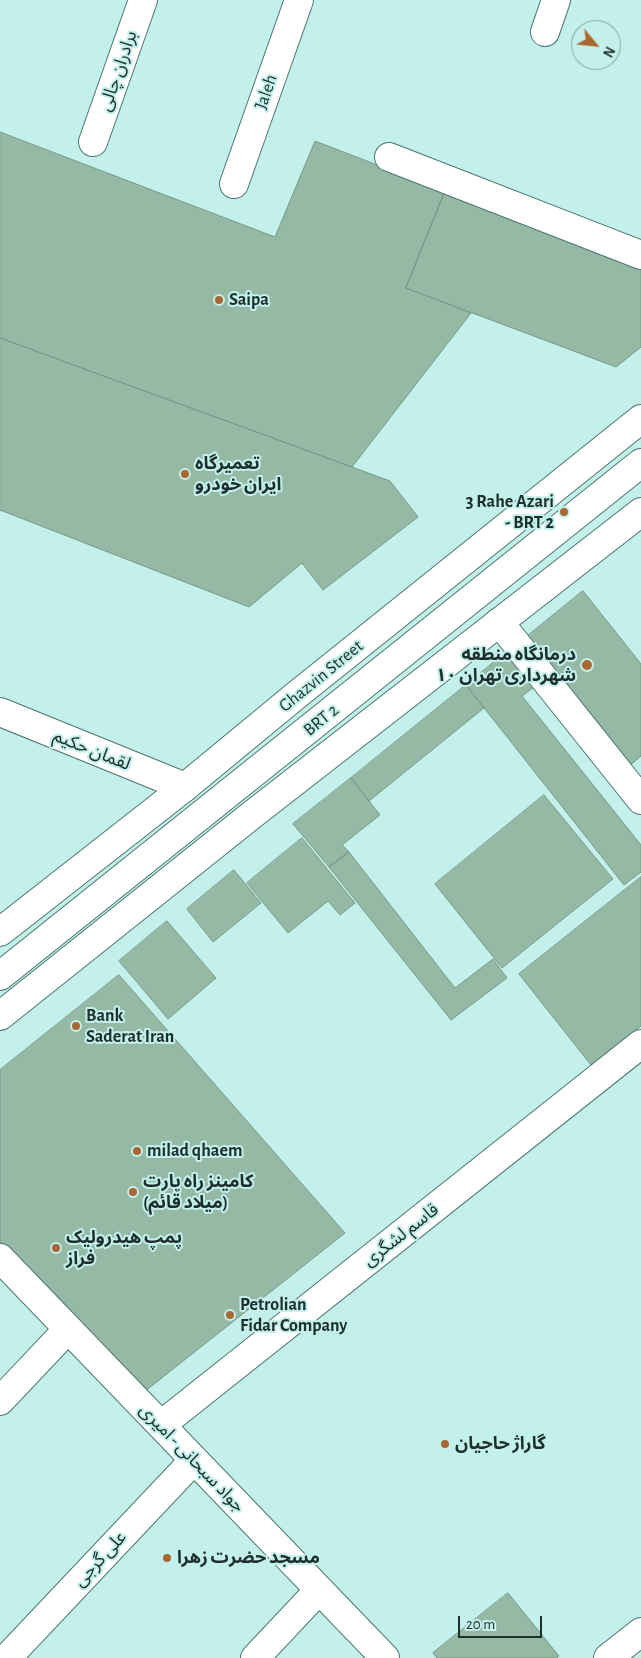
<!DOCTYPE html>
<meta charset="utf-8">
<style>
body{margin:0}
#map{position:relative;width:641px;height:1658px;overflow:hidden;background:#c3f0ea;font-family:"Alegreya Sans",sans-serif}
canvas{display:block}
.north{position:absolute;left:571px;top:20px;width:50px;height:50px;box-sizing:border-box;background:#c3f0ea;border:1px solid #81a39e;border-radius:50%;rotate:118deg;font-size:14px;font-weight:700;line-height:20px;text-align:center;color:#1d2f2d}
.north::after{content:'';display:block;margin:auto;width:18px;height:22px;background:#a96831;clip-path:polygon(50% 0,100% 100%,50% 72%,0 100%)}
.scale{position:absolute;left:458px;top:1616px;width:84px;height:22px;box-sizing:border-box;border:2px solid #1d2f2d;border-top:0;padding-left:6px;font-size:15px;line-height:18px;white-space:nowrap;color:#1d2f2d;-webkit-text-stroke:4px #c3f0ea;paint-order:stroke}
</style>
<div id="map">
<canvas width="641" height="1658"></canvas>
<div class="north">N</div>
<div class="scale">20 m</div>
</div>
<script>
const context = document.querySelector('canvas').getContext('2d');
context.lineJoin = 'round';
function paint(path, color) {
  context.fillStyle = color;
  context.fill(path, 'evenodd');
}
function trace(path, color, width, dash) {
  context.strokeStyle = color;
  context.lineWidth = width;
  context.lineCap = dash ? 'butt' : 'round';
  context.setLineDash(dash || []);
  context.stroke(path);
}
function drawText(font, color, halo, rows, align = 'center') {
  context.font = font + ' "Alegreya Sans","Noto Sans Arabic",sans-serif';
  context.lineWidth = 4;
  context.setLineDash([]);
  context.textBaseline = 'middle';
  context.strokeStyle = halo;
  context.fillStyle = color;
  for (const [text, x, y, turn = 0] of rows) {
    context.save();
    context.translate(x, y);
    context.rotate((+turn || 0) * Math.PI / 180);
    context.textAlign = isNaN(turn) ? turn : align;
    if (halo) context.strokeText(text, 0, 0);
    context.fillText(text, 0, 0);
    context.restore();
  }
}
const building = new Path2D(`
 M0,132L275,237L315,141L445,191L406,288L471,313L352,467L0,338Z
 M445,191L641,268V347L616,367L406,288Z
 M0,338L390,481L418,517L323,590L302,563L249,607L0,510Z
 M583,591L641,664V756L628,767L525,638Z
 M509,650L537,685L522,696L641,845V872L624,885L466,685Z
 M466,685L484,708L369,801L351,778Z
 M351,778L380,815L342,845L349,852L329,867L293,824Z
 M544,795L613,879L502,968L435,884Z
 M302,838L355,903L340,915L328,901L288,933L247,883Z
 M349,852L455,988L493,959L507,978L451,1020L329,867Z
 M234,870L261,903L213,942L187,909Z
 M641,877V1026L591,1065L519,974Z
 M167,921L216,978L168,1019L119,961Z
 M119,975L345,1233L144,1392L0,1242V1070Z
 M508,1593L559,1656L557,1658H437L433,1653Z`);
paint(building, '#96b9a6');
trace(building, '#789a88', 1);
const minor = new Path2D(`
 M545,32L556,0
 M93,142L143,0
 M389,157L641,255
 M234,184L299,0
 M499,622L641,800
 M0,712L185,787
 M0,976L641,463
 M0,1401L68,1329
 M161,1425L641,1044
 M7,1658L194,1460
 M255,1658L319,1590`);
const major = new Path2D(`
 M0,932L185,787L299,693L641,419
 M0,1016L253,814L641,512
 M0,1258L385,1658
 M608,1658L641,1632`);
trace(minor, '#4d7671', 30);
trace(major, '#4d7671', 30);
trace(minor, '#fff', 28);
trace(major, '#fff', 28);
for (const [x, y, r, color] of [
 [219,300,5,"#a96831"],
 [185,474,5,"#a96831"],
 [564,512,5,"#a96831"],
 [587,665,6,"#a96831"],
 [76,1026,5,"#a96831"],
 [137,1151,5,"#a96831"],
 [133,1192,5,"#a96831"],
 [56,1248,5,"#a96831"],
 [230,1315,5,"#a96831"],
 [445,1444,5,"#a96831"],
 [167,1558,5,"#a96831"]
]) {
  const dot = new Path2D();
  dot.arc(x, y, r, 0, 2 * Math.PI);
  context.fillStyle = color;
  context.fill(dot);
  trace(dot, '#c3f0ea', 2);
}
drawText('18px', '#1d2f2d', '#c3f0ea', [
 ["برادران چالی",118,71,-71],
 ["Jaleh",266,92,-71],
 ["Ghazvin Street",321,676,-39],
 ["BRT 2",321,720,-39],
 ["لقمان حکیم",92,750,22],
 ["قاسم لشگری",401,1235,-38],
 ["جواد سبحانی - امیری",192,1458,46],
 ["علی گرجی",100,1559,-47]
]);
drawText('bold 18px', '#1d2f2d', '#c3f0ea', [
 ["Saipa",229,300],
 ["تعمیرگاه",195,464],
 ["ایران خودرو",195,485],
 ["3 Rahe Azari",554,502,"right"],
 ["- BRT 2",554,523,"right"],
 ["درمانگاه منطقه",576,655,"right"],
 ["۱۰ شهرداری تهران",576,676,"right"],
 ["Bank",86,1016],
 ["Saderat Iran",86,1037],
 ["milad qhaem",147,1151],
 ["کامینز راه پارت",143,1182],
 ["(میلاد قائم)",143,1203],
 ["پمپ هیدرولیک",66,1238],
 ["فراز",66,1259],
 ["Petrolian",240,1305],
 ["Fidar Company",240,1326],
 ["گاراژ حاجیان",455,1444],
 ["مسجد حضرت زهرا",177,1558]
], 'left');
</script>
